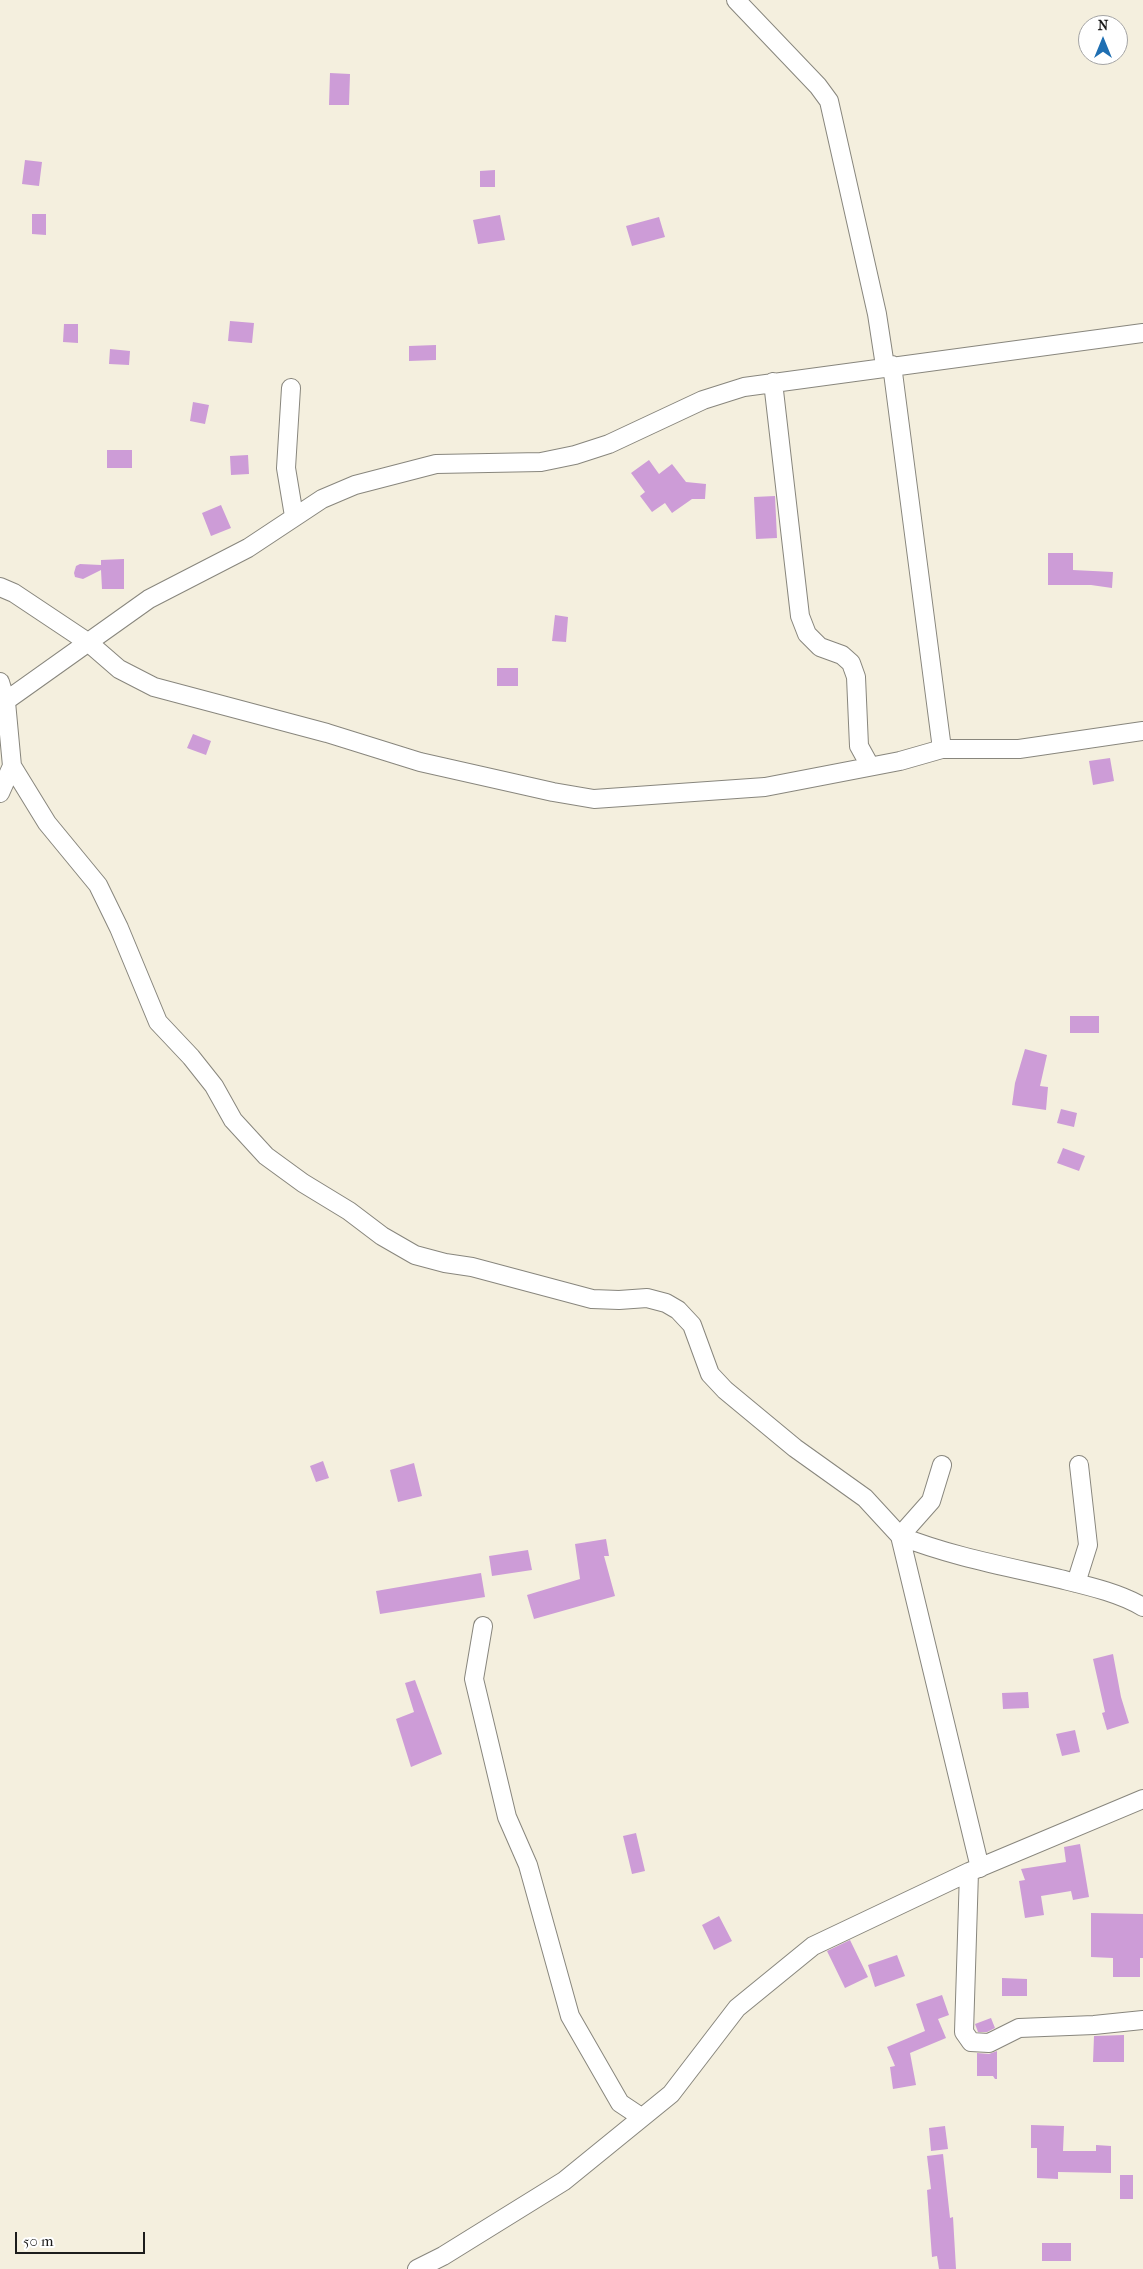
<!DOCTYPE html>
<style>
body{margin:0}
#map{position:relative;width:1143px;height:2269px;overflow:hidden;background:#f4efde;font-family:"IM FELL French Canon",serif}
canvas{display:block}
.north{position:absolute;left:1078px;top:15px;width:50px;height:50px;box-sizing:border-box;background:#fff;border:1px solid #a4a4a4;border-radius:50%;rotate:0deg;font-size:14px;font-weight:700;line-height:20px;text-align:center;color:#1c1c1c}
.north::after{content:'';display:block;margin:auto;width:18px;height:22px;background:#1f6fb2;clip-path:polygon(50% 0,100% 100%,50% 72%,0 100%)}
.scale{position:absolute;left:15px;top:2232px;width:130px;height:22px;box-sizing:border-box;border:2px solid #1c1c1c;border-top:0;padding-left:6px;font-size:15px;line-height:18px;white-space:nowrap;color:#1c1c1c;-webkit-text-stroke:4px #fff;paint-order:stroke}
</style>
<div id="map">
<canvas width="1143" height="2269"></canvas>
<div class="north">N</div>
<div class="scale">50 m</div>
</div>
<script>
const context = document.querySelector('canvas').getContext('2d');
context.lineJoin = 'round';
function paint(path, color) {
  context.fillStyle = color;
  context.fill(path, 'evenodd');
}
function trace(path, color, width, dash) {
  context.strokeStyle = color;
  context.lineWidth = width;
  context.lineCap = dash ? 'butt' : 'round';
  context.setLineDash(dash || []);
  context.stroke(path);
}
paint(new Path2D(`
 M330,73L350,74L349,105H329Z
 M25,160L42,162L39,186L22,184Z
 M495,170V187H480V171Z
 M32,214H46V235L32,234Z
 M500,215L505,240L478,244L473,220Z
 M659,217L665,237L632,246L626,226Z
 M230,321L254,323L252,343L228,341Z
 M64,324H78V343L63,342Z
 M436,345V360L409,361V346Z
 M110,349L130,351L129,365L109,364Z
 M193,402L209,405L205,424L190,421Z
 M107,450H132V468H107Z
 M248,455L249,474L231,475L230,456Z
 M649,460L659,474L672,464L686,482L706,484L705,499H692L672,513L665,503L652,512L640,496L645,492L631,473Z
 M775,496L777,538L756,539L754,497Z
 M221,505L231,528L211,536L202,513Z
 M1048,553H1073V570L1113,572L1112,588L1091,585H1048Z
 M124,559V589H102L101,570L83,579L75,577L74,573L76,566L80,564L101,565V560Z
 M555,615L568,617L566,642L552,641Z
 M497,668H518V686H497Z
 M193,734L211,741L206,755L187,748Z
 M1110,758L1114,781L1093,785L1089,761Z
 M1070,1016H1099V1033H1070Z
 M1025,1049L1047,1055L1040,1086L1048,1087L1046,1110L1012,1105L1015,1083Z
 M1061,1109L1077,1113L1074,1127L1057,1123Z
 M1063,1148L1085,1156L1079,1171L1057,1163Z
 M323,1461L329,1478L316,1482L310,1466Z
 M414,1463L422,1496L398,1502L390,1470Z
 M606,1539L609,1556H604L615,1596L534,1619L527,1595L580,1579L575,1544Z
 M528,1550L532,1570L492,1576L489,1556Z
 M481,1573L485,1597L380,1614L376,1591Z
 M1113,1654L1121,1697L1129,1723L1107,1730L1102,1713L1105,1712L1093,1659Z
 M415,1680L442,1754L411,1767L396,1719L414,1712L405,1683Z
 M1028,1692L1029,1708L1003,1709L1002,1693Z
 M1075,1730L1080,1752L1062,1756L1056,1734Z
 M636,1833L645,1871L632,1874L623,1836Z
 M1080,1844L1089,1897L1073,1900L1071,1891L1041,1896L1044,1915L1025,1918L1019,1881L1025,1880L1021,1869L1066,1862L1064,1847Z
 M1091,1913L1143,1914V1958H1140V1977H1113V1958L1091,1957Z
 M719,1916L732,1941L714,1950L702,1925Z
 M850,1940L868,1977L845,1988L827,1951Z
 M897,1955L905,1976L875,1987L868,1965Z
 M1002,1978L1027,1979V1996H1002Z
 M942,1995L949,2015L938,2019L946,2038L910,2053L916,2085L893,2089L890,2067L895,2066L887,2047L925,2031L916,2004Z
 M991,2018L995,2028L987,2032H978L975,2024Z
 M1124,2035V2062H1093L1094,2036Z
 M997,2051V2079H995L993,2076H977V2053L989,2054Z
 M1031,2125L1064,2126L1063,2151H1096V2145L1111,2146V2173L1058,2172V2179L1037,2178V2148H1031Z
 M945,2126L948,2149L931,2151L929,2128Z
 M943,2154L950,2218L953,2217L956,2269H939L937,2256L932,2257L927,2190L931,2189L927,2156Z
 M1120,2175H1133V2199H1120Z
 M1042,2243H1071V2261H1042Z`), '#cd9cd7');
const minor = new Path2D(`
 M736,0L818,86L829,101L877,314L885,366
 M892,365L942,749
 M773,382L800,616L807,634L820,647L842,655L851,663L856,677L859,746L870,766
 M291,388L286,468L294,516
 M0,587L14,593L89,643L119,669L154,687L327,733L420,762L553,792L594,799L765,787L900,761L942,749H1019L1143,731
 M0,682L6,702L12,766L0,793
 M0,705L149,599L248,548L322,499L355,485L436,464L541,462L575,455L609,444L703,400L744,387L1143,333
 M12,766L47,823L98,885L119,928L158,1022L191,1057L214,1086L233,1120L266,1156L303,1183L349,1211L382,1236L415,1255L445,1263L472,1267L592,1299L619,1300L647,1298L666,1303L678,1310L692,1325L710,1374L725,1390L795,1448L865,1498L900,1536L980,1868
 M942,1465L931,1501L900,1536C950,1556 1004,1566 1056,1578C1084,1585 1118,1592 1143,1607
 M1076,1583L1088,1545L1079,1465
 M483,1626L474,1679L507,1817L528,1865L570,2016L620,2103L641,2117
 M969,1872L964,2032L971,2042L989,2043L1019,2028L1094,2025L1143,2020
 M417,2269L443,2256L564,2181L671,2094L737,2008L813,1946L969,1872L1143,1799`);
trace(minor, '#88867d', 20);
trace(minor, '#fff', 18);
</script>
